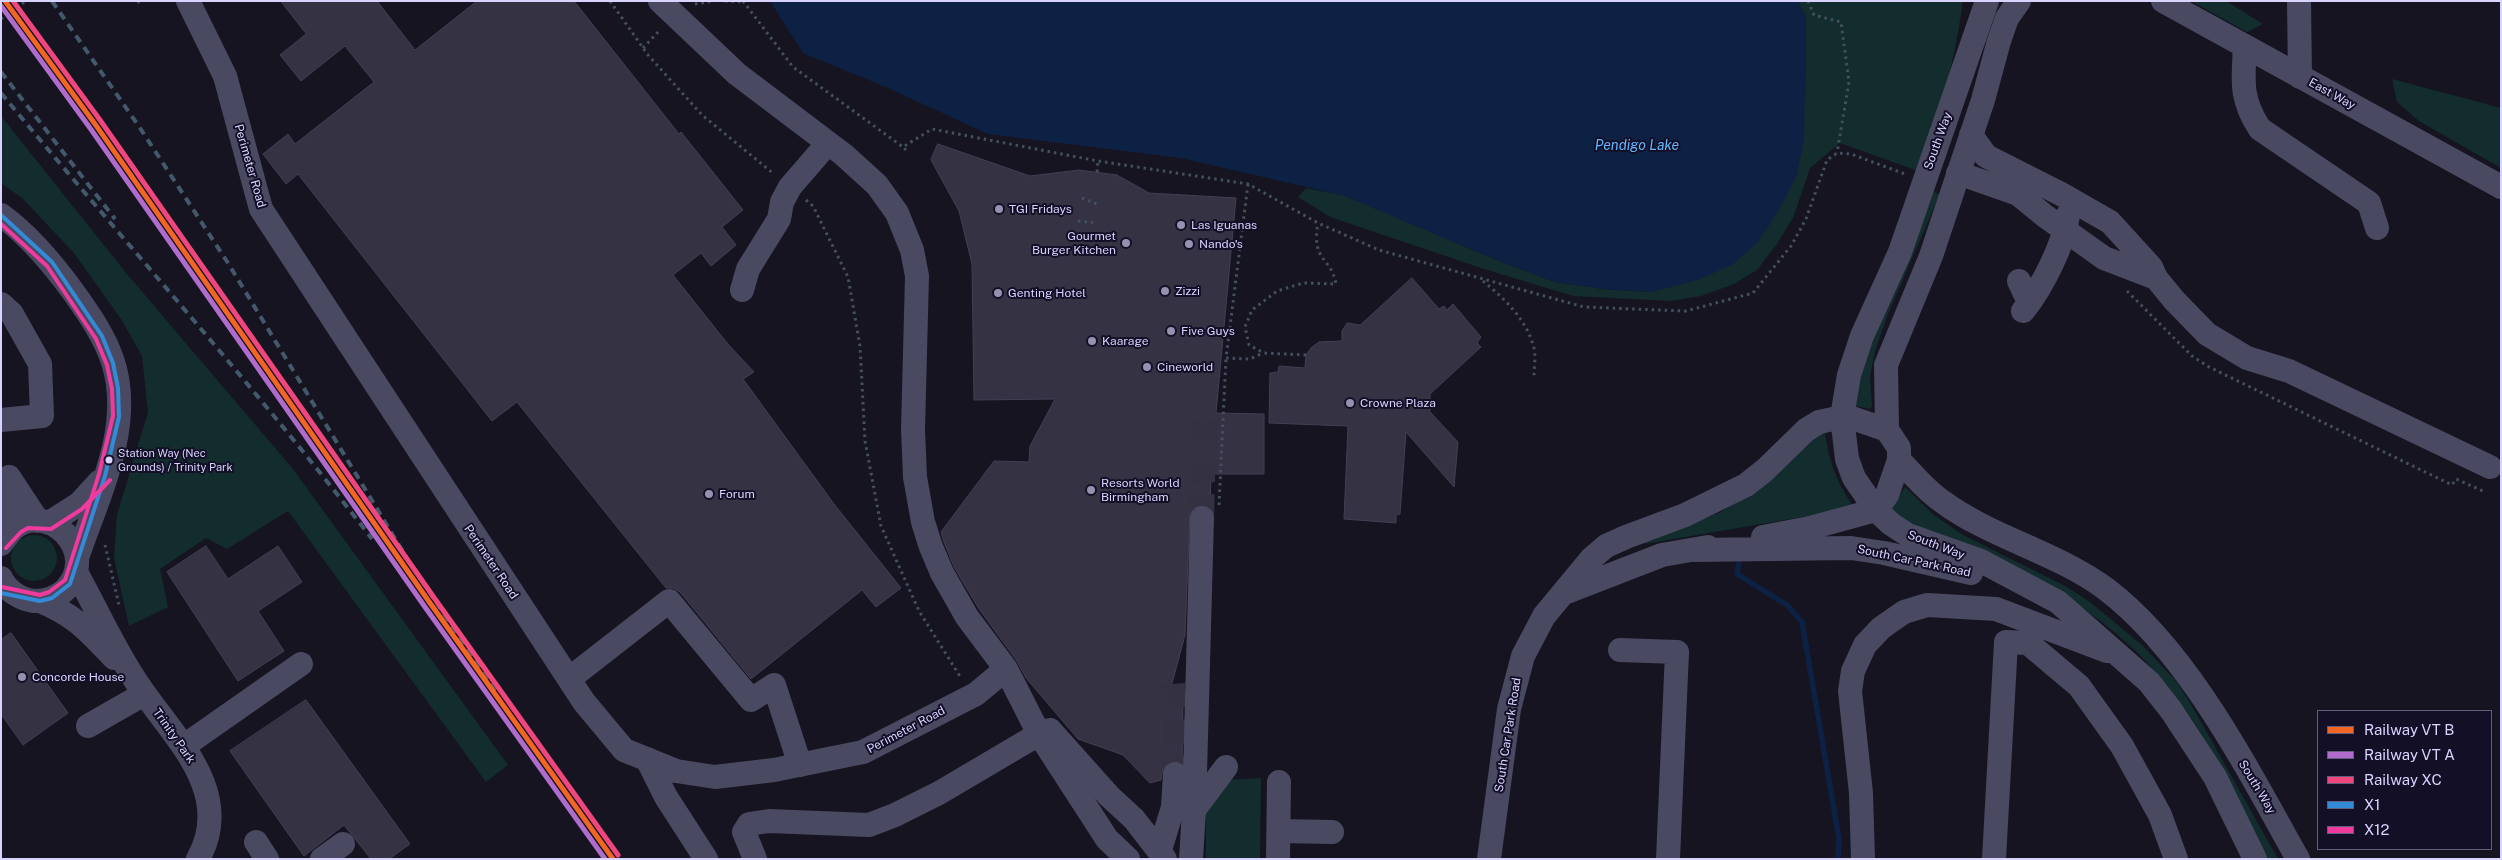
<!DOCTYPE html>
<style>
body{margin:0}
#map{position:relative;width:2502px;height:860px;overflow:hidden;background:#161421;font-family:"Public Sans",sans-serif}
canvas{display:block}
.frame{position:absolute;inset:0;border:2px solid #d9d4ff;pointer-events:none}
.legend{position:absolute;left:2317px;top:710px;width:175px;height:140px;box-sizing:border-box;background:#130f26;border:1px solid #625e7d;margin:0;padding:6px 9px;list-style:none;font-size:15px;color:#d9d4ff}
.legend li{display:flex;align-items:center;gap:10px;height:25px}
.legend b{width:25px;border:1px solid #625e7d}
</style>
<div id="map">
<canvas width="2502" height="860"></canvas>
<div class="frame"></div>
<ul class="legend">
<li><b style="height:6px;background:#f26522"></b>Railway VT B</li>
<li><b style="height:6px;background:#b06ccc"></b>Railway VT A</li>
<li><b style="height:6px;background:#ef467e"></b>Railway XC</li>
<li><b style="height:6px;background:#338bd7"></b>X1</li>
<li><b style="height:6px;background:#f13a9d"></b>X12</li>
</ul>
</div>
<script>
const context = document.querySelector('canvas').getContext('2d');
context.lineJoin = 'round';
function paint(path, color) {
  context.fillStyle = color;
  context.fill(path, 'evenodd');
}
function trace(path, color, width, dash) {
  context.strokeStyle = color;
  context.lineWidth = width;
  context.lineCap = dash ? 'butt' : 'round';
  context.setLineDash(dash || []);
  context.stroke(path);
}
function drawText(font, color, halo, rows, align = 'center') {
  context.font = font + ' "Public Sans",sans-serif';
  context.lineWidth = 4;
  context.setLineDash([]);
  context.textBaseline = 'middle';
  context.strokeStyle = halo;
  context.fillStyle = color;
  for (const [text, x, y, turn = 0] of rows) {
    context.save();
    context.translate(x, y);
    context.rotate((+turn || 0) * Math.PI / 180);
    context.textAlign = isNaN(turn) ? turn : align;
    if (halo) context.strokeText(text, 0, 0);
    context.fillText(text, 0, 0);
    context.restore();
  }
}
paint(new Path2D(`
 M1798,1H1963C1955,58 1941,118 1918,171L1840,143L1810,168L1793,218L1777,244L1757,270L1734,284L1701,296L1671,301L1573,296L1481,268L1330,217L1298,197L1306,188L1346,196L1492,258L1555,282L1603,289L1651,292L1805,98L1806,18Z
 M2191,1H2226L2263,24L2247,32Z
 M2392,79L2501,108V168L2419,121L2397,102Z
 M1,116L127,274L293,469L508,765L486,782L288,511L227,549L206,538L160,569L168,607L129,626L114,558L117,515L148,412L142,356L121,319L74,253L22,198L1,183Z
 M1931,191L1940,194L1888,314L1875,351L1870,377L1872,406L1870,409L1851,405L1855,388Z
 M1825,432C1829,461 1835,478 1851,503L1849,509L1644,544L1643,541L1719,513L1765,484L1819,433Z
 M1905,487L1934,515L1963,535L2067,587L2090,602L2142,645L2176,681L2192,706L2278,859H2265C2219,756 2176,670 2079,606C2063,595 2042,588 2024,580C1979,558 1933,538 1890,510Z
 M11 558a23 23 0 1 1 46 0a23 23 0 1 1-46 0Z
 M1261,778L1260,859H1206V814L1227,780Z`), '#132c2d');
paint(new Path2D(`
 M770,1H1798L1806,18L1804,138L1797,175L1778,212L1757,243L1733,264L1698,280L1651,292L1603,289L1555,282L1492,258L1345,196L1181,158L988,134L888,88L803,53Z`), '#0d2144');
trace(new Path2D(`
 M1739,563L1737,574L1787,605L1802,622L1839,839L1838,859`), '#0d2144', 5.5);
const building = new Path2D(`
 M281,1H377L415,50L477,1H574L679,134L681,132L743,210L722,227L736,245L711,266L701,253L673,275L727,343L754,372L743,379L834,504L901,588L876,607L862,590L751,679L680,592L673,588H666L517,402L492,421L298,174L286,184L263,154L288,134L295,144L374,82L345,46L301,81L280,55L306,34Z
 M938,144L1030,176L1079,170L1117,175L1149,193L1236,198L1216,413L1264,414V474H1211L1210,507L1202,504L1195,506L1190,511L1185,635L1170,691L1183,698L1182,762H1168L1163,767L1161,780L1150,783L1123,755L1078,739L1026,678L1017,661L979,609L954,567L944,542L941,532L994,461L1029,462L1030,446L1055,399L974,400L972,264L959,211L931,160Z
 M1412,278L1439,309L1444,306L1447,310L1453,304L1481,337L1477,343L1481,347L1430,394V412L1458,442L1454,487L1406,432L1400,514L1396,515V523L1344,519L1348,426L1269,423L1270,373L1278,372L1279,366L1305,368L1306,355L1311,348L1319,342L1342,341V331L1347,323L1360,325Z
 M206,546L228,579L278,546L302,582L258,611L284,651L238,681L167,572Z
 M11,633L68,713L23,745L1,714V640Z
 M306,700L410,844L389,859H371L344,825L304,856L230,751Z`);
paint(building, '#343243');
trace(building, '#433f54', 1);
trace(new Path2D(`
 M1202,518L1205,409
 M1173,684L1176,721L1175,774`), '#333142', 24, [24, 12]);
trace(new Path2D(`
 M138,1L141,5
 M610,1L648,55L702,115L774,174
 M725,1L743,2
 M743,1L793,67L903,147
 M1808,1L1814,15L1841,22L1849,82L1837,153
 M695,4L714,1
 M1,19L26,1
 M643,48L660,30
 M906,150L903,147L932,129L1098,161L1248,184L1318,223L1379,250L1584,307L1686,311L1753,293L1791,246L1806,219L1827,160L1837,153L1851,154L1905,174
 M1097,172L1098,161
 M1248,184L1226,358L1250,359L1263,353
 M1082,198L1097,204
 M806,200L813,206L848,277L860,346L865,441L881,526L919,611L961,678
 M1078,221L1097,223
 M1483,281C1505,299 1527,320 1534,348C1536,357 1534,367 1534,376
 M2127,291L2192,356L2209,367L2452,485L2456,479L2485,492
 M1306,355L1264,353L1249,345L1245,327L1252,310L1277,291L1303,283L1336,284C1331,256 1311,262 1318,223
 M1219,505L1226,358
 M105,545L119,605`), '#44505f', 3, [2.5, 4]);
trace(new Path2D(`
 M188,1L225,76L261,209L584,702L624,750L676,771L715,777L774,770L863,752L976,694L1006,669
 M660,1L737,74L844,155L877,185L897,213L912,250L917,276L913,429L915,477L923,522L931,547L942,573L967,617L1006,669L1039,734L1107,839L1128,859
 M1987,1L1900,252L1862,336L1849,375L1842,417L1847,459L1854,478L1876,510L1891,524L1908,535L1981,561L2058,602L2149,682L2171,710L2215,777L2255,859
 M2019,1L2007,18L1999,41L1983,100L1931,256L1886,365L1887,430L1899,448V460C1913,474 1926,491 1943,502C1992,538 2056,552 2106,589C2188,651 2248,770 2298,859
 M2163,1L2501,187
 M2299,1L2300,77
 M2245,46C2243,81 2240,99 2260,129L2369,203L2377,228
 M1971,135L1986,156L2061,194L2110,222L2151,267L2156,278L2174,300L2207,334L2247,358L2289,371L2490,467
 M1958,173L2018,194L2045,216L2104,258L2156,278
 M1,215C30,236 53,264 74,293C89,314 105,337 113,362C134,427 97,498 77,558
 M2019,281L2025,294
 M742,290L748,269L779,219L782,202L790,187L828,143
 M1,304L12,314L40,364L42,416L1,420
 M2023,311C2042,288 2064,244 2068,215
 M1876,510L1887,495L1899,460
 M49,523L79,504L99,482
 M13,529L10,515L9,477L38,521
 M1763,537L1810,528L1876,510
 M1,544C5,539 9,533 13,529C48,499 100,552 66,589C58,597 46,601 34,601C20,599 7,591 1,578
 M1693,550L1851,548L1884,553L1971,573
 M76,572C95,606 111,642 132,675C165,730 238,788 198,859
 M1564,593L1662,555L1708,547
 M40,601C76,616 88,631 114,658
 M1620,650L1677,652L1668,859
 M569,679L669,601L751,700L774,685L800,765
 M88,726L144,694
 M1050,730L1109,796L1134,819L1165,859
 M184,746L301,664
 M647,759L666,797L706,859
 M1194,810L1202,518
 M1279,831L1332,832
 M256,842L267,859
 M1160,850L1173,807L1175,774
 M322,859L343,844
 M755,859L744,832L749,824L769,821L869,825L895,815L939,793L1039,734
 M1191,859L1194,810L1226,767
 M1278,859L1279,782
 M1489,859L1509,709L1523,656L1544,616L1592,558L1606,546L1626,537L1685,515L1746,485L1765,470L1806,430L1819,422L1842,417L1852,418L1887,430
 M1863,859L1861,793L1850,691L1853,671L1865,645L1881,628L1904,612L1927,605L1996,609L2107,651
 M1994,859L2006,642L2028,643L2079,686L2122,746L2160,815L2176,859`), '#4a4962', 24);
trace(new Path2D(`
 M52,1L140,128L228,263L408,560L495,691
 M1,72L115,219
 M1,93C124,242 254,385 372,539`), '#43596b', 4, [8, 6]);
trace(new Path2D(`
 M1,215L52,262L102,336L113,363L118,388L119,417L105,476L70,584L52,598L40,601L1,593`), '#338bd7', 4);
trace(new Path2D(`
 M1,224L47,266L96,339L107,365L112,389L113,416L99,474L65,580L49,592L40,595L2,587
 M6,548L21,532L28,528L51,529L82,509L110,480`), '#f13a9d', 4);
trace(new Path2D(`
 M5,1L95,124L430,603L613,859`), '#f26522', 5);
trace(new Path2D(`
 M1,6L90,128L425,607L605,859`), '#b06ccc', 5);
trace(new Path2D(`
 M13,1L100,120L435,599L618,855`), '#ef467e', 5);
for (const [x, y, r, color] of [
 [999,209,5,"#9591b1"],
 [1181,225,5,"#9591b1"],
 [1126,243,5,"#9591b1"],
 [1189,244,5,"#9591b1"],
 [1165,291,5,"#9591b1"],
 [998,293,5,"#9591b1"],
 [1171,331,5,"#9591b1"],
 [1092,341,5,"#9591b1"],
 [1147,367,5,"#9591b1"],
 [1350,403,5,"#9591b1"],
 [109,460,4.5,"#d9d4ff"],
 [1091,490,5,"#9591b1"],
 [709,494,5,"#9591b1"],
 [22,677,5,"#9591b1"]
]) {
  const dot = new Path2D();
  dot.arc(x, y, r, 0, 2 * Math.PI);
  context.fillStyle = color;
  context.fill(dot);
  trace(dot, '#130f26', 2);
}
drawText('11px', '#d9d4ff', '#130f26', [
 ["Station Way (Nec",118,454],
 ["Grounds) / Trinity Park",118,468]
], 'left');
drawText('12px', '#d9d4ff', '#130f26', [
 ["East Way",2332,94,29],
 ["South Way",1938,141,-70],
 ["Perimeter Road",250,166,74],
 ["South Way",1936,545,21],
 ["South Car Park Road",1914,561,12],
 ["Perimeter Road",491,562,56],
 ["Perimeter Road",906,730,-28],
 ["South Car Park Road",1508,735,-81],
 ["Trinity Park",174,736,55],
 ["South Way",2257,787,59]
]);
drawText('12px', '#d9d4ff', '#130f26', [
 ["TGI Fridays",1009,209],
 ["Las Iguanas",1191,225],
 ["Gourmet",1116,236,"right"],
 ["Burger Kitchen",1116,250,"right"],
 ["Nando's",1199,244],
 ["Zizzi",1175,291],
 ["Genting Hotel",1008,293],
 ["Five Guys",1181,331],
 ["Kaarage",1102,341],
 ["Cineworld",1157,367],
 ["Crowne Plaza",1360,403],
 ["Resorts World",1101,483],
 ["Birmingham",1101,497],
 ["Forum",719,494],
 ["Concorde House",32,677]
], 'left');
drawText('italic 14px', '#62b6ff', '#130f26', [
 ["Pendigo Lake",1637,146]
]);
</script>
